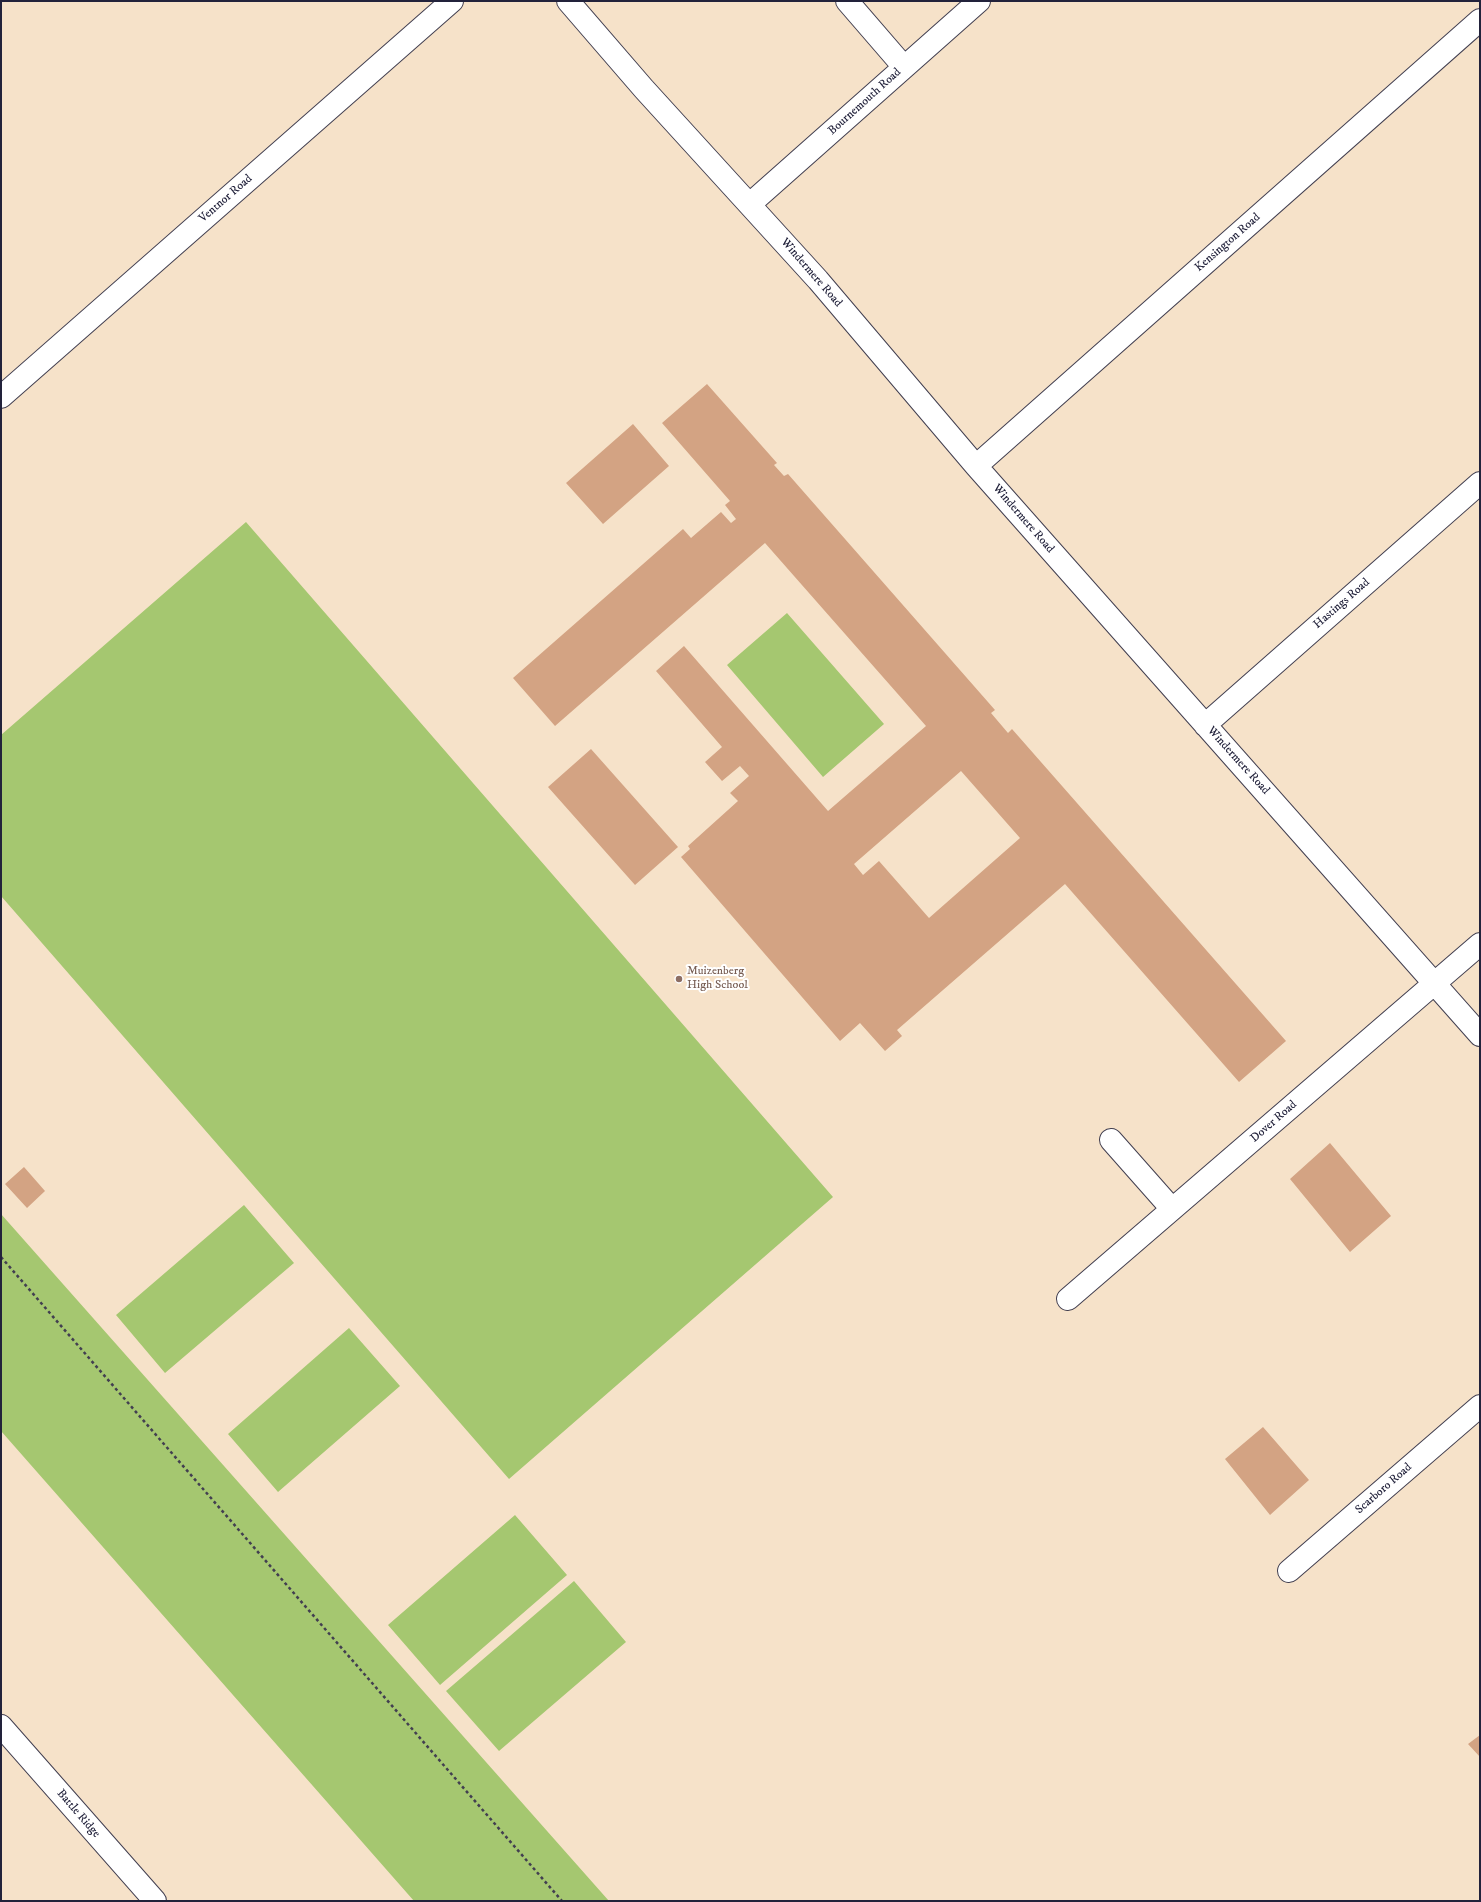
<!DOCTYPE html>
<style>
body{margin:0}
#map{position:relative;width:1481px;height:1902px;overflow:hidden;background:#f6e2c9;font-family:"IM FELL DW Pica",serif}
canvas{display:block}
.frame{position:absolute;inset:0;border:2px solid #22223b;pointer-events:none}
</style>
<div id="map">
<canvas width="1481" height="1902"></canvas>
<div class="frame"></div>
</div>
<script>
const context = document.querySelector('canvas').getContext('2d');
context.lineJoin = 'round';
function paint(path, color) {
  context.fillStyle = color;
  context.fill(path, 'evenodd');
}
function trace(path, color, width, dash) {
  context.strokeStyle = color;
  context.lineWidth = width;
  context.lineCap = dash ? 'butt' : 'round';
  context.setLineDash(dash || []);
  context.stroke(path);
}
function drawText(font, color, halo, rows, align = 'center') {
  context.font = font + ' "IM FELL DW Pica",serif';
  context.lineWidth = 4;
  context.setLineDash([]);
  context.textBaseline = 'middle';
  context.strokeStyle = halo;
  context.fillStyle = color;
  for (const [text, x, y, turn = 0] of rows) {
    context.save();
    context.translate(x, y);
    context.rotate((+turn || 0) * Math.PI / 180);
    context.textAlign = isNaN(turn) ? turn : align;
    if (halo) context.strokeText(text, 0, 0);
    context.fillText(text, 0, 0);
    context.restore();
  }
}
paint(new Path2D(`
 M246,522L833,1197L509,1479L1,896V735Z
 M787,613L884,724L823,777L727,665Z
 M244,1205L294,1263L165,1373L116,1315Z
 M1,1214L609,1901H414L1,1431Z
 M349,1328L400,1386L278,1492L228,1434Z
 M515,1515L567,1575L440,1685L388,1625Z
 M574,1581L626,1642L499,1751L446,1691Z`), '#a5c770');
paint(new Path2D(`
 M707,384L777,463L774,465L784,476L788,474L995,710L991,713L1008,733L1012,729L1286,1041L1239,1082L1065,884L897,1030L902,1036L885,1051L860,1023L840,1041L681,857L690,849L688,846L738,801L730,793L749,776L740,766L722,781L705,762L722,747L656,671L684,646L828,811L926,726L765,543L555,726L513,678L683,529L691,538L721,512L731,523L736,519L725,505L730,501L662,423ZM961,771L1020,838L929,918L879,861L863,875L854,864Z
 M633,424L669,466L603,524L566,483Z
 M591,749L678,847L635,885L548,787Z
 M1330,1143L1391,1216L1350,1252L1290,1179Z
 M24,1167L45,1191L27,1208L5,1184Z
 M1263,1427L1309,1480L1270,1515L1225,1459Z
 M1480,1735V1757L1468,1744Z`), '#d3a383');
const minor = new Path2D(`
 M568,1L644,89L818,280L976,466L1480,1035
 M847,1L904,67
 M750,204L979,1
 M1,397L452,1
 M976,466L1480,20
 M1205,725L1480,483
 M1111,1140L1172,1209
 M1068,1299L1480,944
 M1289,1571L1480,1406
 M1,1726L155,1901`);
trace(minor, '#423f50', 24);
trace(new Path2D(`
 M1,1257L562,1901`), '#423f50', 2.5, [3, 3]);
trace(minor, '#fff', 22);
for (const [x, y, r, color] of [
 [679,979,4,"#8d6e63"]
]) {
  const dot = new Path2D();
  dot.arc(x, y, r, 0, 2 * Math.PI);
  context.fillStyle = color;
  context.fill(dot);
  trace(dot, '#fff', 1.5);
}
drawText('12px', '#22223b', '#fff', [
 ["Bournemouth Road",865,102,-42],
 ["Ventnor Road",226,199,-41],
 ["Kensington Road",1228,243,-41],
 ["Windermere Road",811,273,49],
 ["Windermere Road",1023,519,49],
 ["Hastings Road",1342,604,-41],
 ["Windermere Road",1238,761,48],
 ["Dover Road",1274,1122,-41],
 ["Scarboro Road",1384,1489,-41],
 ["Battle Ridge",78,1814,49]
]);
drawText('12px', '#785e54', '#fff', [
 ["Muizenberg",687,972],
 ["High School",687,986]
], 'left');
</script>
